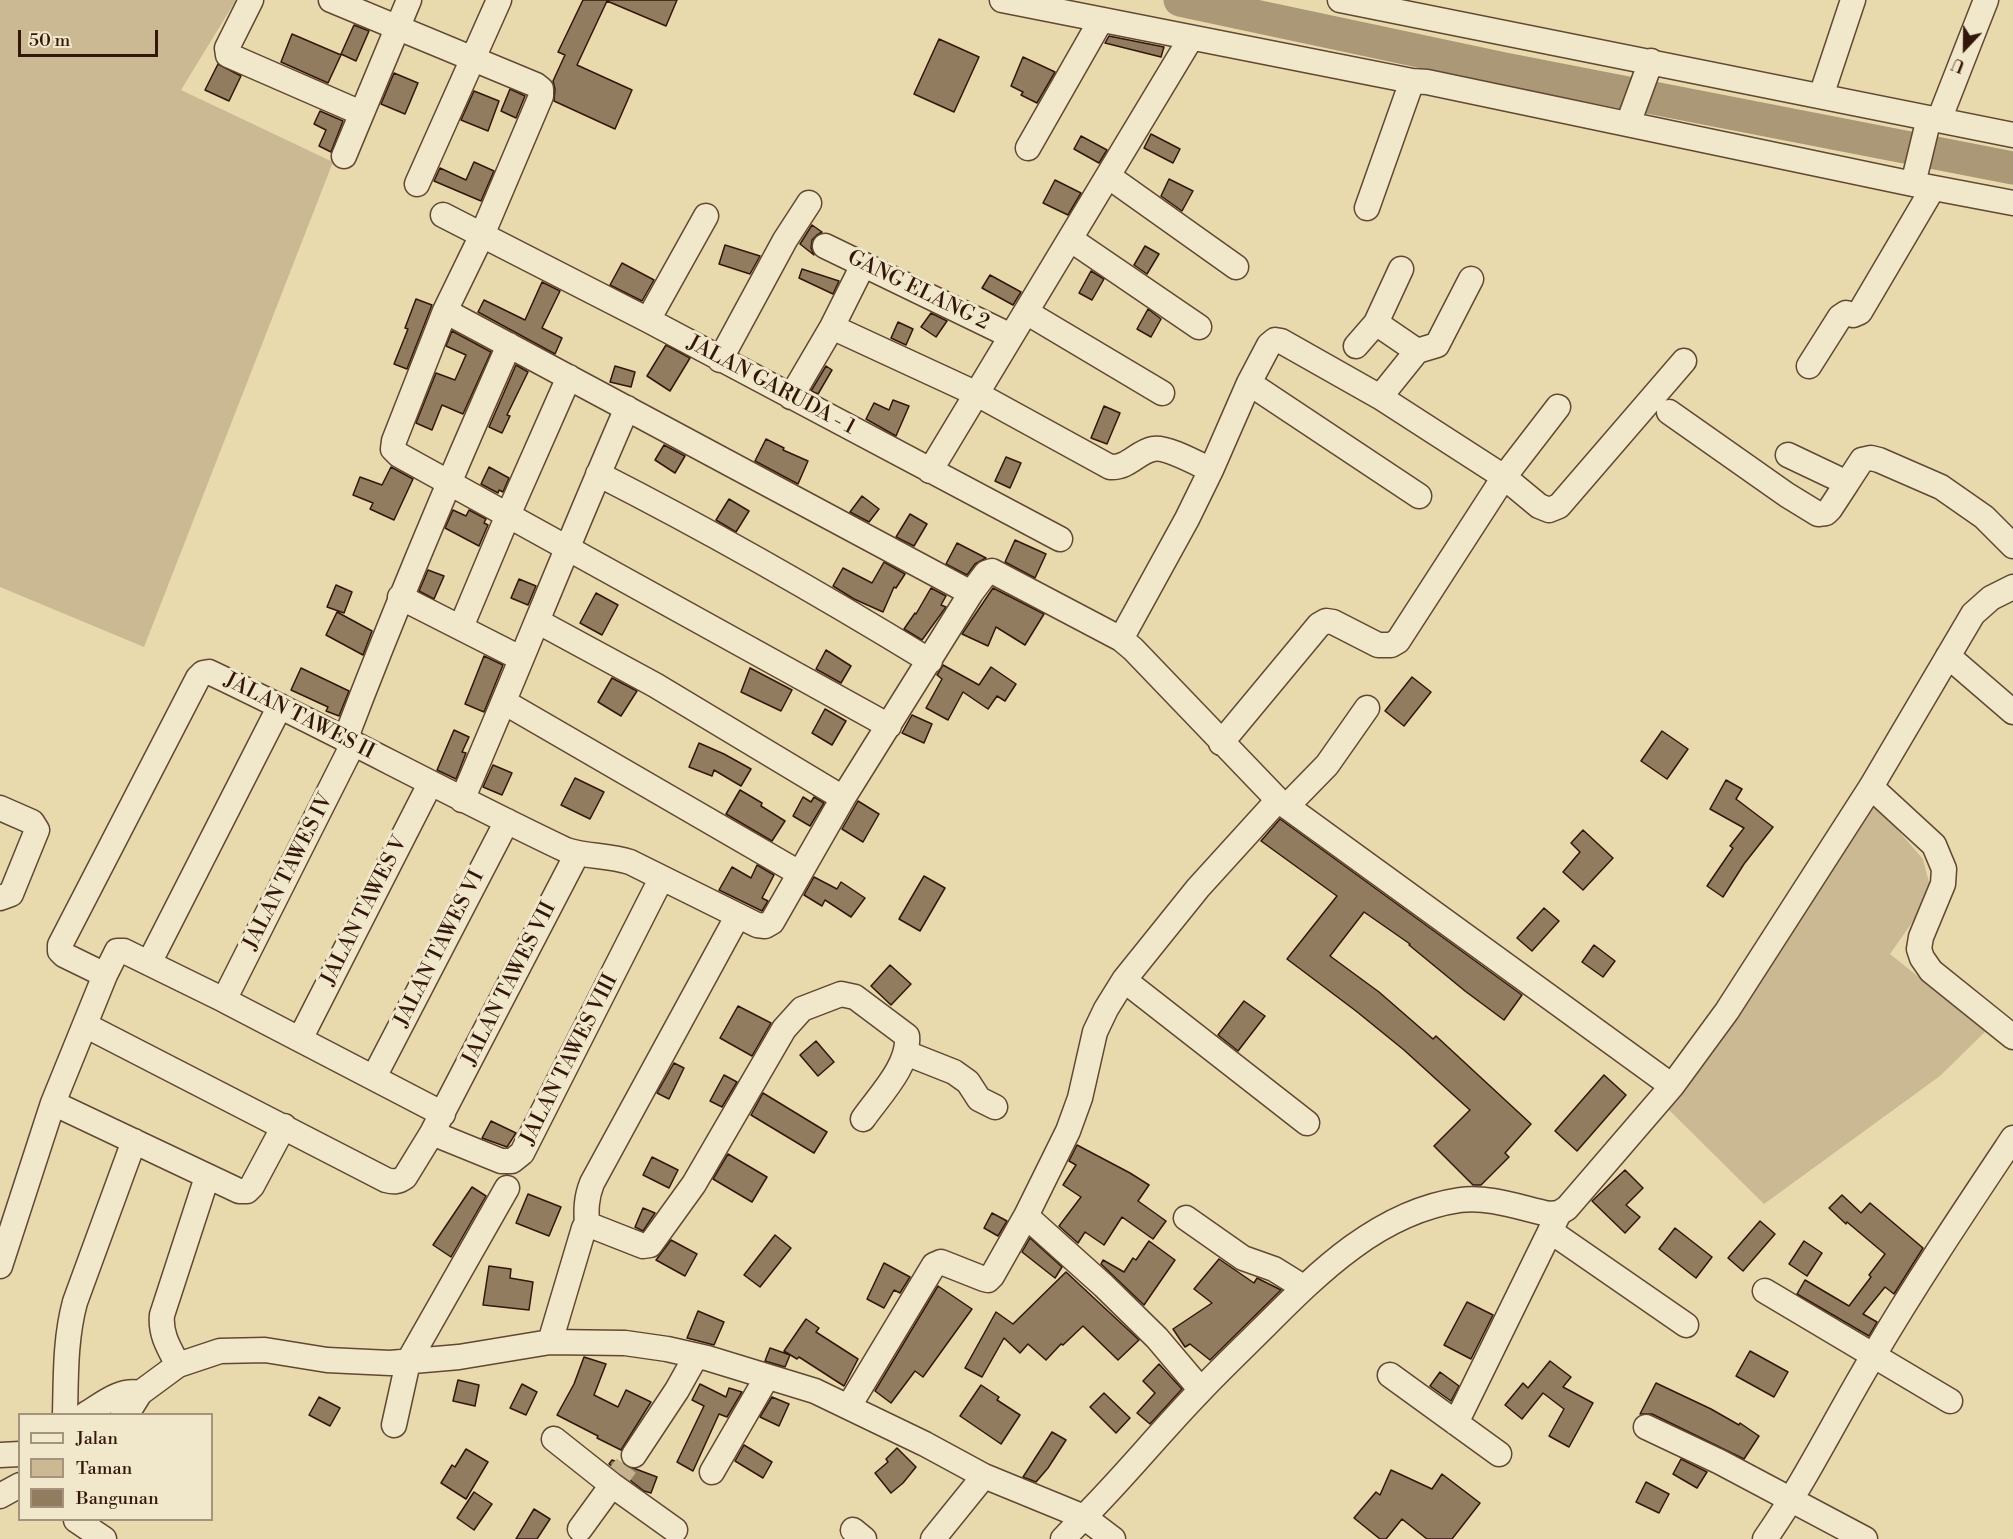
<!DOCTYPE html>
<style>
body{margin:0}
#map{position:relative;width:2013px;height:1539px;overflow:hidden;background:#e9daae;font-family:"Libre Bodoni",serif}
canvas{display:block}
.legend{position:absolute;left:18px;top:1413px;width:195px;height:108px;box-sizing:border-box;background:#f1e7ca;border:2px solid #a5947d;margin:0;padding:8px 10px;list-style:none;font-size:18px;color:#33170a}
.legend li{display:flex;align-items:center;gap:12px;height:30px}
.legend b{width:30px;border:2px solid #a5947d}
.north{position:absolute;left:1935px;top:18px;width:60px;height:60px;-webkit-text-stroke:4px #f1e7ca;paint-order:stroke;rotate:202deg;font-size:16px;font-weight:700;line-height:24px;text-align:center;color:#33170a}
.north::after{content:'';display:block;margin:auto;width:21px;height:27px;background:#33170a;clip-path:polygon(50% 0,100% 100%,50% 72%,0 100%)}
.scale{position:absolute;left:18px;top:30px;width:140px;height:27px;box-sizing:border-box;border:3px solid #33170a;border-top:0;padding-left:8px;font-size:18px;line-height:21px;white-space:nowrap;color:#33170a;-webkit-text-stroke:4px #f1e7ca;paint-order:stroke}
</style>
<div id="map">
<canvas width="2013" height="1539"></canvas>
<ul class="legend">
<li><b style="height:8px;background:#f1e7ca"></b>Jalan</li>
<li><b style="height:16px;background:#cab992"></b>Taman</li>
<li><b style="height:16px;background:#927c5f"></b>Bangunan</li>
</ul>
<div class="north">U</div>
<div class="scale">50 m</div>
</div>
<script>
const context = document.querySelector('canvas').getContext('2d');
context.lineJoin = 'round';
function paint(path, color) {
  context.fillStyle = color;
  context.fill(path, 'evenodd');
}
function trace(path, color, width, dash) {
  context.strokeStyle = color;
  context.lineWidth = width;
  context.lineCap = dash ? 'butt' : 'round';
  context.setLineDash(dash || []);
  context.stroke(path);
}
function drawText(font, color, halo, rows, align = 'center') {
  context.font = font + ' "Libre Bodoni",serif';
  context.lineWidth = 6;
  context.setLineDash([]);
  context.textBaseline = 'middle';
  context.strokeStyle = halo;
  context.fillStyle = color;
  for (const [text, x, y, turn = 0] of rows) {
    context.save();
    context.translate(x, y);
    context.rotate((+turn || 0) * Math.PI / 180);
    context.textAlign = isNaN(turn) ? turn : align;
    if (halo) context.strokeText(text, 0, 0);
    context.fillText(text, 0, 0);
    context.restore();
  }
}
paint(new Path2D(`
 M0,0H236L181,90L333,162L144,647L0,587Z
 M1869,797L1923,859L1932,894L1890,954L1986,1031L1940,1076L1764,1204L1667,1108Z`), '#cab992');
trace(new Path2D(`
 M1180,0L1504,69L2013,168`), '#ab9876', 33);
const building = new Path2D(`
 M583,0H677L666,26L607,1L577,65L632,90L615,129L554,101L555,89L553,81L565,55L558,52Z
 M354,25L369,31L356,61L341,54Z
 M292,34L341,55L328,83L281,62Z
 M1109,36L1164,47L1161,57L1105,43Z
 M939,39L979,57L954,112L914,94Z
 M1023,57L1055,72L1037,103L1021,95L1023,92L1011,86Z
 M218,64L241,76L229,101L205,90Z
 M394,73L418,83L405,114L381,104Z
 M510,89L525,96L516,118L501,111Z
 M474,91L499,101L488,131L461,120Z
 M320,111L343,121L331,152L319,146L326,130L314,124Z
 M1151,134L1180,149L1173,163L1144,148Z
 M1081,136L1107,150L1099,163L1074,149Z
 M474,162L494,171L481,201L434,181L440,168L466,180Z
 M1169,179L1193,191L1182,211L1161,196Z
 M1055,180L1081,193L1068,215L1043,203Z
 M812,225L822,232L817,235L812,240L811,248L814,255L800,244Z
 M725,245L760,256L750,274L719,264Z
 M1145,246L1159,254L1147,274L1134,265Z
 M622,263L654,280L642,301L610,285Z
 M802,269L839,281L833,294L799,278Z
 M1091,271L1104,279L1092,300L1079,293Z
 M990,275L1021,292L1013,305L982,288Z
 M542,282L560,291L542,328L562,338L555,354L478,312L484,300L525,320Z
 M416,299L432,305L407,369L394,364L408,329L405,328Z
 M1148,309L1161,319L1151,337L1137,329Z
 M931,313L947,321L936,337L921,327Z
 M898,322L913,329L906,345L891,338Z
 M452,331L491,352L463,414L442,405L432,430L416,423L436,373L455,380L466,355L446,346Z
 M666,345L690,358L670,391L647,376Z
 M516,365L528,372L507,415L510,416L502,433L489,427Z
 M615,366L635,372L631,387L610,382Z
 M826,366L832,370L818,394L811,391Z
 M893,400L909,406L896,436L866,419L874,403L889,410Z
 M1104,406L1120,413L1107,444L1091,438Z
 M766,439L784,448L783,450L808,461L798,484L755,461Z
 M664,445L685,456L675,473L655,460Z
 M1006,457L1021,463L1010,488L995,481Z
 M391,467L413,479L394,520L370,509L373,503L353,495L360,477L382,485Z
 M489,467L509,478L503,492L499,490L498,493L481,484Z
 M862,496L879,509L869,522L850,512Z
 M729,499L749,511L736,532L716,520Z
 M453,510L466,516L469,510L486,519L484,523L488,525L479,546L445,528Z
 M910,514L927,524L914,546L896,537Z
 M1015,540L1046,554L1035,578L1005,562Z
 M957,543L986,558L975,564L967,575L946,564Z
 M884,562L905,574L896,588L894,587L883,612L854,599L833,586L843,568L872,583Z
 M428,570L444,576L434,599L419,591Z
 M519,579L536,586L528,605L511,598Z
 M336,585L352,592L344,613L327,607Z
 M931,588L946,596L941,605L946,607L922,640L904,629L915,613L916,614Z
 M993,588L1044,614L1025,645L996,627L988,646L962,634Z
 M596,593L618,605L602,635L580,623Z
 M337,612L372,631L363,655L326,635Z
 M826,650L851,666L841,683L816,669Z
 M484,656L503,665L484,712L465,704Z
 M943,665L979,685L991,667L1016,684L1005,701L997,696L988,709L963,692L948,720L926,708L942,679L937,675Z
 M301,668L349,691L339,716L326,711L328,707L291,690Z
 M750,668L792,690L781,711L741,692Z
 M1412,677L1431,692L1404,726L1385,711Z
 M612,678L637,691L621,716L598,702Z
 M825,709L846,721L832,745L812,733Z
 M912,715L932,724L924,743L902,733Z
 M454,730L469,737L462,752L466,753L456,779L437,770Z
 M1662,731L1688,749L1667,779L1641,761Z
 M699,743L724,754L751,769L741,786L714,770L712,776L689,767Z
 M493,765L512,773L502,795L483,787Z
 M575,778L604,792L590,819L561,805Z
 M1726,780L1742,789L1736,799L1773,827L1744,864L1723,897L1707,886L1733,848L1730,846L1744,828L1710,809Z
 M740,790L762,803L761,806L785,821L772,841L726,814Z
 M803,797L811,802L814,797L824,803L810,826L793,816Z
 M858,801L879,814L863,842L842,829Z
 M1280,819L1522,995L1504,1020L1465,991L1409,945L1410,944L1364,912L1330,956L1379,992L1433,1039L1436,1036L1531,1124L1505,1153L1509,1157L1481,1185H1473L1434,1146L1470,1110L1404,1050L1356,1011L1287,959L1337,896L1261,841Z
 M1583,830L1613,858L1583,890L1563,872L1580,852L1571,843Z
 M757,865L774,875L762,898L768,901L762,911L719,890L732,867L751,878Z
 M924,876L945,888L920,931L899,919Z
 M814,877L837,889L841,882L865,898L851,917L825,900L822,906L804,895Z
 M1544,908L1559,921L1532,951L1517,938Z
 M1594,945L1615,961L1603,977L1582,962Z
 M890,965L911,984L891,1005L871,986Z
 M1244,1001L1265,1016L1238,1051L1218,1035Z
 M738,1006L771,1023L752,1056L720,1038Z
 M816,1041L834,1062L818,1076L800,1055Z
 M674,1063L684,1068L669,1099L657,1093Z
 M724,1075L737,1082L722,1107L710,1101Z
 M1604,1075L1626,1095L1577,1151L1555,1131Z
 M763,1093L827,1132L814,1153L751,1115Z
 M491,1121L516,1133L507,1147L482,1138Z
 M1077,1145L1130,1173L1149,1185L1138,1201L1166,1221L1153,1239L1122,1217L1104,1245L1085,1232L1078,1243L1059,1226L1081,1197L1063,1185L1076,1165L1069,1161Z
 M728,1154L767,1177L752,1202L713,1179Z
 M652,1157L678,1170L669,1188L643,1175Z
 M1625,1170L1643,1188L1626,1205L1640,1217L1625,1233L1592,1201Z
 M472,1187L486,1196L451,1257L433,1245Z
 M528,1194L561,1207L549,1236L516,1223Z
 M1842,1195L1861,1213L1870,1203L1923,1248L1894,1294L1885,1287L1863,1314L1877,1322L1869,1336L1797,1294L1805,1280L1849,1306L1871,1277L1869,1275L1885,1254L1847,1222L1846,1224L1829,1208Z
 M643,1208L655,1213L643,1231L635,1227Z
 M992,1213L1007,1221L998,1236L984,1228Z
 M1760,1221L1775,1234L1743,1271L1728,1258Z
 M1675,1228L1712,1257L1696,1278L1659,1249Z
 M775,1235L791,1248L760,1287L744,1275Z
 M1030,1238L1062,1267L1055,1278L1022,1252Z
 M671,1240L697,1254L685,1276L656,1260Z
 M1149,1241L1175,1260L1144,1305L1101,1264L1103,1260L1124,1272L1133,1258L1136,1260Z
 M1804,1241L1822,1253L1807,1276L1789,1264Z
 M1219,1259L1254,1283L1257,1278L1281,1290L1210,1360L1190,1344L1185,1347L1173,1329L1212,1303L1194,1289Z
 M884,1263L910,1277L900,1293L894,1290L884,1308L867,1299Z
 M489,1266L511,1269L510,1278L533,1282L529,1310L483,1305Z
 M1066,1272L1139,1340L1118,1360L1083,1326L1063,1345L1061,1344L1046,1360L1028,1344L1020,1353L1004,1338L982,1377L965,1368L996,1312L1013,1324Z
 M938,1286L972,1309L923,1377L915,1371L891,1403L875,1391Z
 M1467,1302L1493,1315L1471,1359L1444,1345Z
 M698,1311L724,1322L714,1345L687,1338Z
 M806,1319L819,1328L816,1332L858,1359L844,1386L799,1357L797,1359L784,1351Z
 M770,1348L790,1355L785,1367L765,1361Z
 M1750,1351L1788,1372L1774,1397L1736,1376Z
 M584,1357L606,1364L594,1395L618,1407L626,1390L651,1402L621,1450L597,1438L598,1436L557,1415L574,1384Z
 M1550,1361L1571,1377L1563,1387L1593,1403L1569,1447L1549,1436L1564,1409L1543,1393L1522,1419L1505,1405L1523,1383L1528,1388Z
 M1159,1364L1182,1389L1150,1424L1137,1413L1155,1393L1143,1381Z
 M1440,1372L1459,1386L1451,1401L1430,1386Z
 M458,1380L479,1385L475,1406L453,1401Z
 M1656,1383L1711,1409L1739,1425L1740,1423L1759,1436L1744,1459L1652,1414H1640Z
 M522,1384L537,1392L526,1415L510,1408Z
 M700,1384L726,1397L729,1388L742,1392L727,1417L719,1414L693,1471L677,1462L704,1406L692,1400Z
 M981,1385L999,1397L997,1400L1020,1415L1001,1444L960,1416Z
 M1104,1393L1130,1418L1116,1433L1090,1407Z
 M319,1397L340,1408L330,1426L309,1415Z
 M772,1397L789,1404L779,1426L760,1417Z
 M1052,1432L1066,1440L1048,1468L1036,1482L1023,1477Z
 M744,1445L772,1462L763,1478L735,1461Z
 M897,1448L916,1467L903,1483L891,1493L875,1473L888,1462L886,1459Z
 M466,1449L488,1462L466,1499L441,1483L452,1465L455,1467Z
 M1681,1459L1707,1472L1697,1488L1673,1474Z
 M612,1460L657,1477L651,1493L644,1491L609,1464Z
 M1391,1470L1432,1489L1442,1474L1480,1503L1452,1539H1427L1402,1519L1386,1539H1380L1354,1518L1376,1492L1380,1495Z
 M1646,1482L1669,1494L1659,1513L1636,1502Z
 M474,1492L492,1504L474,1530L457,1518Z
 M534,1509L550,1519L537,1539H516Z`);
paint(building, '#927c5f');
trace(building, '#33170a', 1.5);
trace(new Path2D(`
 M612,1485L634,1455`), '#c5b38d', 24, [24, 12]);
const minor = new Path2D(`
 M251,0L227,48L228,55L361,113
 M331,0L536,85L541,89V96L482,235L445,311L394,441L393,449L399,455L889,726
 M1002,0L1412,81L1427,82L1913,184L2013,203
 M1340,0L2013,135
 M1821,96L1853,0
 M1939,120L1986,0
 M1628,124L1651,61
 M1028,148L1101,20
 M344,156L409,0
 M1108,176L1236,267
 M417,184L499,0
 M1913,184L1929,118
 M1367,208L1412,81
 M443,215L648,320L1060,539
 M1070,239L1199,327
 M825,246L1011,336
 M1401,269L1376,323L1417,351
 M445,311L971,593
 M1026,312L1162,393
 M648,320L706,216
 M832,327L977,394L1110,467C1129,468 1137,452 1153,449C1166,446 1198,464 1211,470
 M1356,346L1376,323
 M720,360L785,240L809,203
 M1809,366L1840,317L1846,313L1853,315L1860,312L1933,188
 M1249,383L1419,496
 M791,397L832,327L863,265
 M1380,397L1417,351L1437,345L1471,279
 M1669,412L1787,495L1818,514L1826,513L1830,509L1847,483
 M1788,455L1847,483L1862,460L1871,458L1879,460L1941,487L1984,517L2013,546
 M930,471L1191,38
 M598,474C710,531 822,595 930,661
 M400,597L520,658
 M537,621L655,685L843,798
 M461,627L508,515L569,377
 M1121,639L1187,519L1211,470L1249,383L1269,345L1275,340L1281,341L1380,397L1504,477L1539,506L1549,510L1559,506L1684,361
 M1948,656L2013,712
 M504,702L799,873
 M345,740C396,606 451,476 509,345
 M1221,743L1319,625L1326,621L1333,622L1378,645H1391L1398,641L1504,477L1558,407
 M1871,787L1934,845L1944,869L1943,884L1921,937L1919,949L1922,958L1931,971L2013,1037
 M462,800C518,670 570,538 627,408
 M1287,806L1327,765L1367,708
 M0,808L32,822L37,830L11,894L0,898
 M149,963L280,706
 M105,975L64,955L60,951V945L198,678L203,673L209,672C330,729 446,793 566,850C587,857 609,855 630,862L757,925L765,926L772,922L843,798L971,593L986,573L992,571L1121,639L1133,649L1278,800L1672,1086
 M1124,980L1307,1123
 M224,1000L353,744
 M85,1025L386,1180C394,1182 398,1182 405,1177L432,1133L577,854
 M300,1039L430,784
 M906,1053L954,1072L968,1082L979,1099L995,1107
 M374,1077L507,821
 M53,1103L239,1191H247L252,1186L284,1126
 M432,1133L501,1161H512L522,1153L661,879
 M1026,1216L1104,1286L1157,1338L1201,1390
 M1186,1218L1243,1258L1274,1269L1303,1287
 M587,1226C586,1210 586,1198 592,1183L737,917
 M1550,1231L1686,1325
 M0,1266L53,1103L105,975L117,951H124L224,1000L443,1114
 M1765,1291L1950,1401
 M550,1342L584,1228L592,1226L643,1246L650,1245L694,1184L784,1029L802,1009L841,994L855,997L907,1036C910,1065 879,1096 863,1119
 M178,1365C169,1348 160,1334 162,1315L207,1177
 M1390,1375L1499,1454
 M849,1406L934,1265L941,1262L984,1279L988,1280L992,1276L1026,1216L1068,1131L1080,1098L1095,1032L1106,1009L1124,980L1198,888L1278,800
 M65,1414C66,1376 65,1339 75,1302L134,1141
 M86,1414C103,1404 119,1389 140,1393
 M123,1414L130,1409L140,1393L178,1365L220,1351L265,1350L327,1360L390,1363L459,1357L550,1342L625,1343L667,1349L707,1358L815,1391L925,1444L984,1476L1084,1517C1125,1476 1161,1431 1201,1390C1221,1369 1242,1349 1262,1329C1318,1273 1378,1212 1460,1200C1489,1196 1521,1208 1549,1214L1559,1213L1567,1208L1672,1086L1727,1011L1871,787L1973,614L1991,598L2013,587
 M1456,1423L1559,1213
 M394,1425L408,1362L507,1188
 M1646,1427L1720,1462L1865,1539
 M554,1439L612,1485L675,1530
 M0,1455L20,1454
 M634,1455L677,1390L696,1356
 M712,1472L767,1377
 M0,1496L20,1485
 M76,1520L104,1539
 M580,1529L612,1485
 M853,1530L864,1539
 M933,1539L984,1476
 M1063,1539L1084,1517L1113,1539
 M1765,1539C1805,1482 1836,1418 1872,1358C1916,1283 1965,1210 2013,1138`);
trace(minor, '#604833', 27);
trace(minor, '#f1e7ca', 24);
drawText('21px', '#33170a', '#f1e7ca', [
 ["GANG ELANG 2",918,291,26],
 ["JALAN GARUDA - 1",771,386,28],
 ["JALAN TAWES II",299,717,27],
 ["JALAN TAWES IV",289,872,-63],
 ["JALAN TAWES V",365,911,-63],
 ["JALAN TAWES VI",440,949,-63],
 ["JALAN TAWES VII",510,984,-63],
 ["JALAN TAWES VIII",570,1060,-63]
]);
</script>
